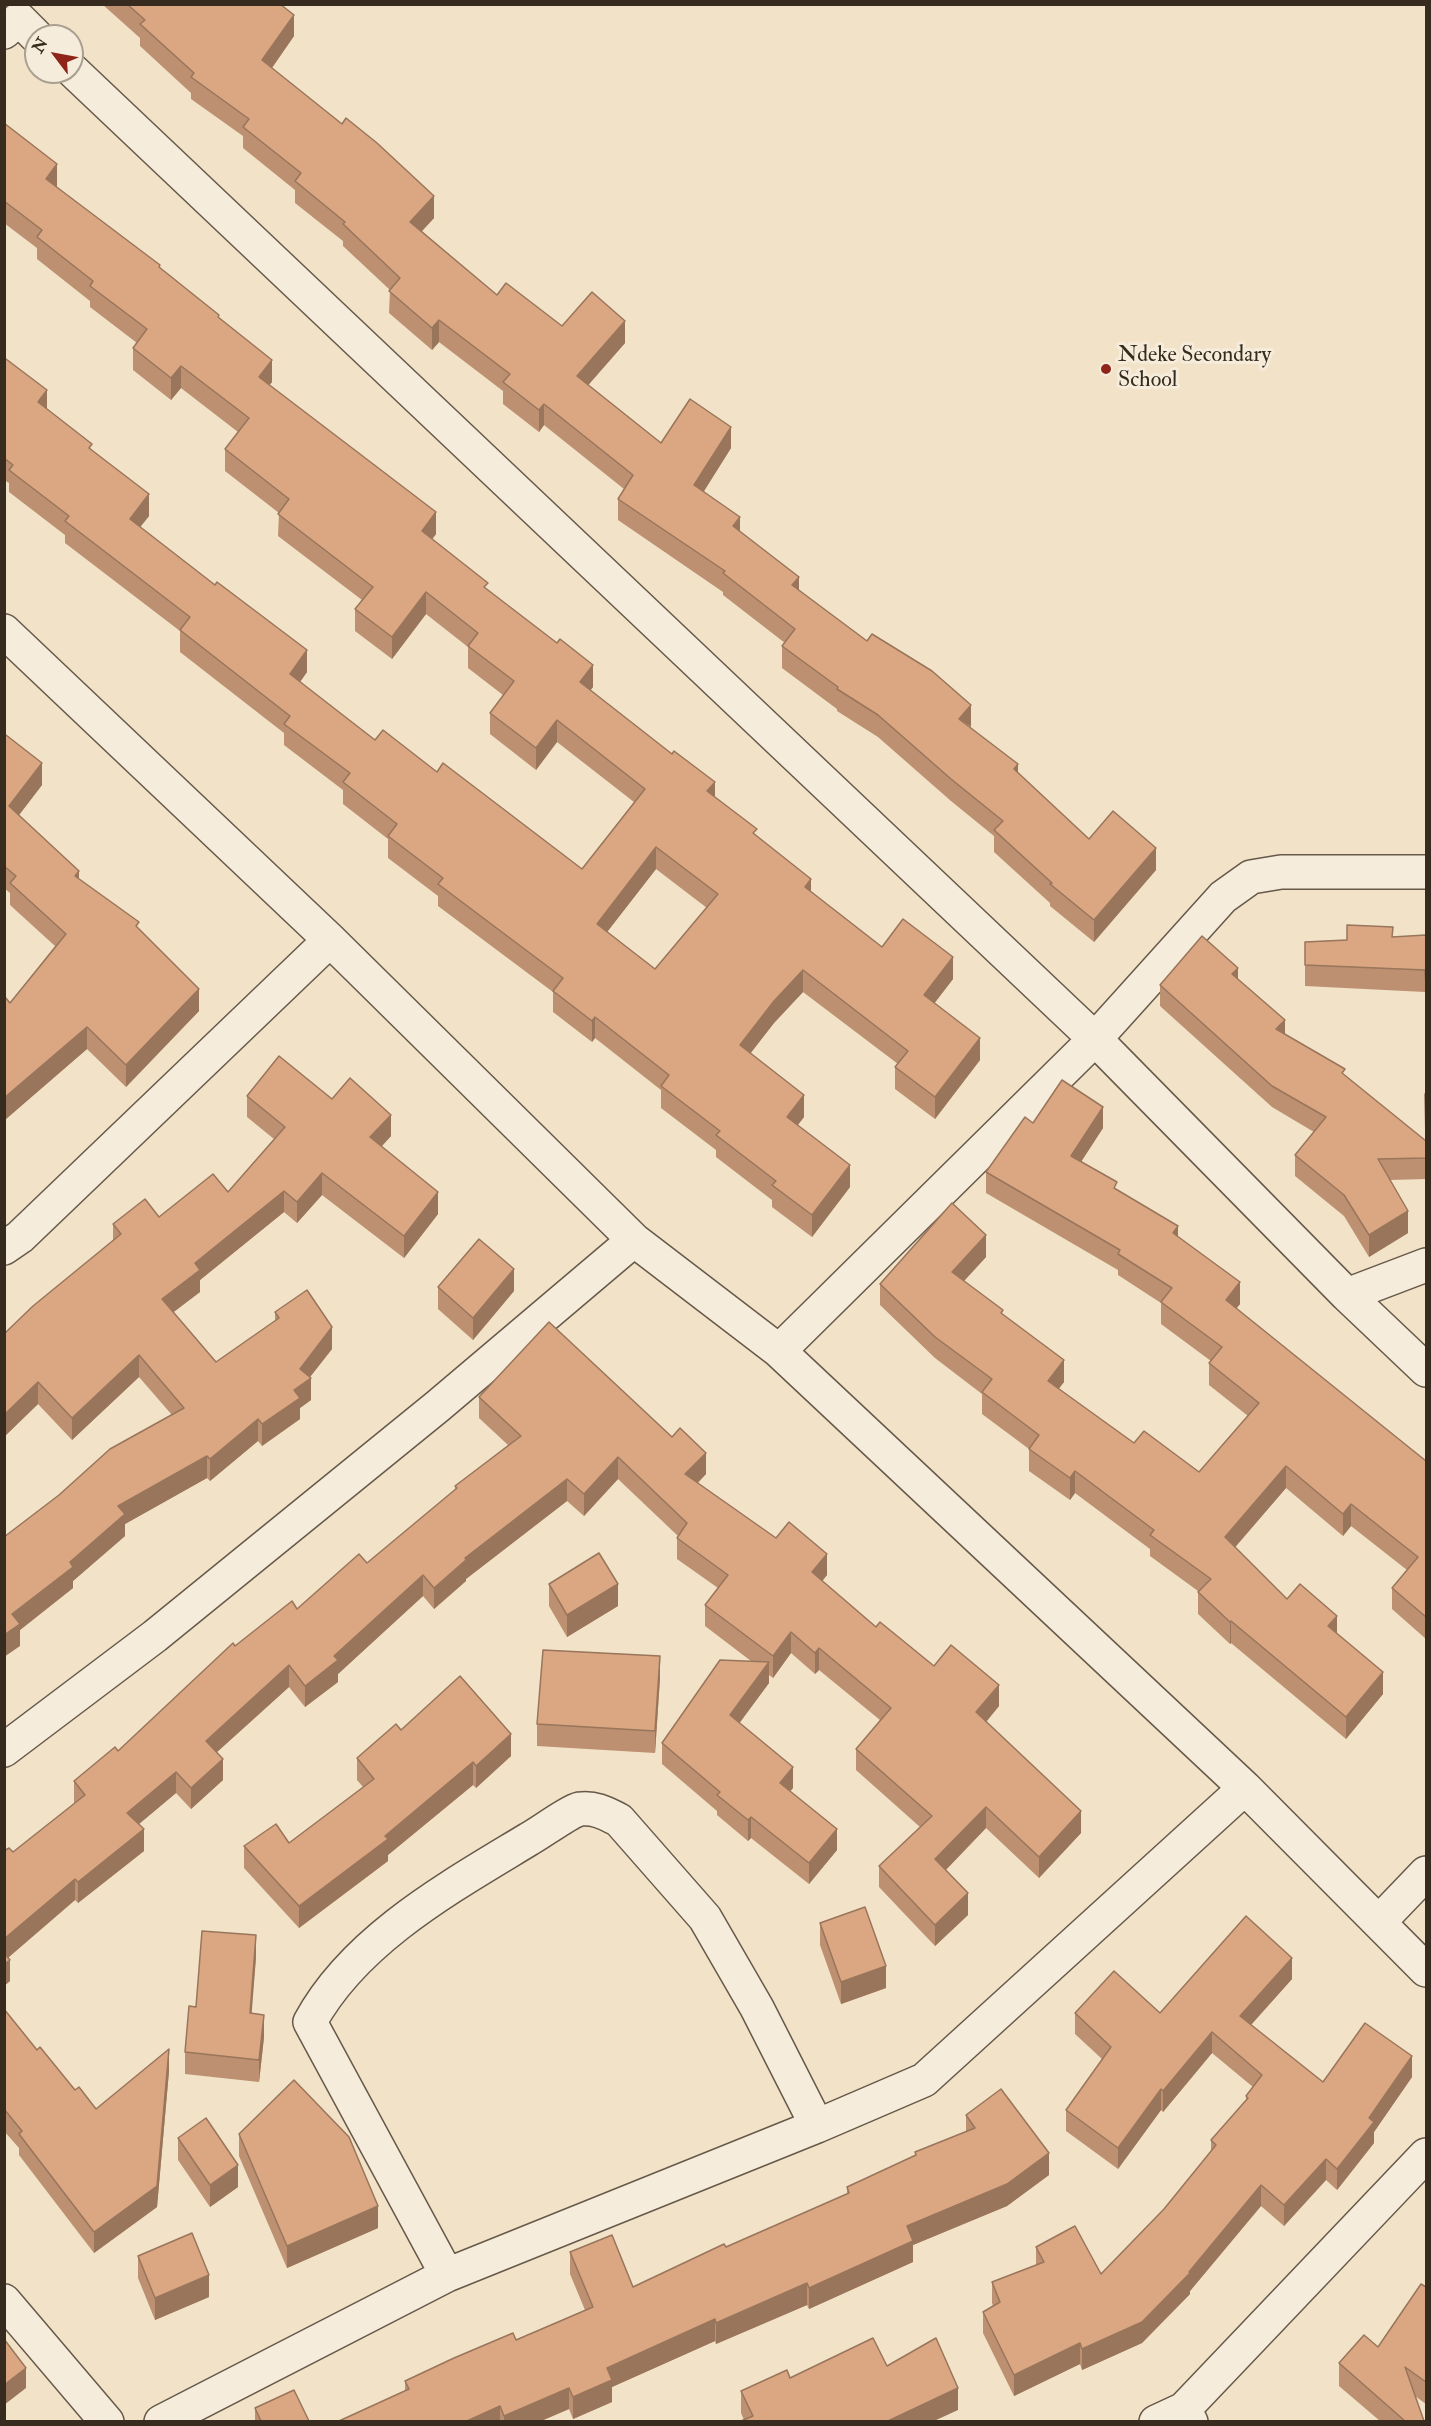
<!DOCTYPE html>
<style>
body{margin:0}
#map{position:relative;width:1431px;height:2426px;overflow:hidden;background:#f1e2c8;font-family:"IM FELL Double Pica",serif}
canvas{display:block}
.frame{position:absolute;inset:0;border:6px solid #372b1f;pointer-events:none}
.north{position:absolute;left:24px;top:24px;width:60px;height:60px;box-sizing:border-box;background:#f6ecdb;border:2px solid #aa9f90;border-radius:50%;rotate:302deg;font-size:16px;font-weight:700;line-height:24px;text-align:center;color:#372b1f}
.north::after{content:'';display:block;margin:auto;width:21px;height:27px;background:#8f2418;clip-path:polygon(50% 0,100% 100%,50% 72%,0 100%)}
</style>
<div id="map">
<canvas width="1431" height="2426"></canvas>
<div class="frame"></div>
<div class="north">N</div>
</div>
<script>
const context = document.querySelector('canvas').getContext('2d');
context.lineJoin = 'round';
function trace(path, color, width, dash) {
  context.strokeStyle = color;
  context.lineWidth = width;
  context.lineCap = dash ? 'butt' : 'round';
  context.setLineDash(dash || []);
  context.stroke(path);
}
function paint(path, color) {
  context.fillStyle = color;
  context.fill(path, 'evenodd');
}
function drawText(font, color, halo, rows, align = 'center') {
  context.font = font + ' "IM FELL Double Pica",serif';
  context.lineWidth = 6;
  context.setLineDash([]);
  context.textBaseline = 'middle';
  context.strokeStyle = halo;
  context.fillStyle = color;
  for (const [text, x, y, turn = 0] of rows) {
    context.save();
    context.translate(x, y);
    context.rotate((+turn || 0) * Math.PI / 180);
    context.textAlign = isNaN(turn) ? turn : align;
    if (halo) context.strokeText(text, 0, 0);
    context.fillText(text, 0, 0);
    context.restore();
  }
}
const street = new Path2D(`
 M4,32L19,19L36,36
 M72,70L1095,1039L1347,1295L1426,1370
 M4,631L330,940L634,1240L779,1351L1245,1788L1426,1970
 M4,1248L20,1237L330,940
 M1347,1295L1426,1265
 M779,1351L1095,1039L1223,897L1251,877L1281,872H1426
 M4,1750L155,1636L438,1406L634,1240
 M1380,1921L1426,1873
 M447,2275L310,2022C355,1939 450,1887 529,1839C540,1833 570,1811 580,1809C595,1807 607,1814 619,1820L705,1918L757,2008L817,2126
 M4,2301L107,2422
 M161,2422L447,2275L817,2126L924,2080L1245,1788
 M1156,2422L1184,2409
 M1191,2422L1184,2409L1426,2155`);
trace(street, '#665949', 36);
trace(street, '#f6ecdb', 33);
paint(new Path2D(`
 M102,4H280L294,36L272,68L434,218L422,231L497,295L562,326L625,343L588,385L661,443L731,448L704,491L740,531L799,590L970,728L1089,839L1156,870L1094,942L1050,906V903L994,852V836L951,801L878,737L837,711V709L782,668V646L785,643L723,595V592L618,520V499L624,489L544,425L539,432L503,404V391L439,342L432,350L389,313L390,290L343,246V241L295,203V190L243,148V136L191,99V93L140,46V38Z
 M4,123L57,186L56,187L160,268L219,319L272,382L269,385L436,534L432,539L593,687L590,690L715,797L757,836L811,892L882,947L953,979L934,1003L980,1060L935,1119L895,1089V1067L898,1064L803,992L774,1023L750,1053L804,1117L798,1125L850,1187L812,1237L772,1207V1200L716,1157V1150L661,1108V1090L595,1038L592,1042L553,1012V992L438,906V896L388,858V839L343,804V790L284,745V733L180,652V631L65,543V535L9,492V483L4,480V361L47,409L92,450L149,516L140,527L307,672L300,682L375,740L437,772L582,869L634,802L557,742L536,770L490,734V713L503,695L468,668V647L426,614L392,659L355,631V609L362,600L278,536L279,513L225,471V449L238,432L181,388L171,400L133,370V348L137,343L90,307V301L37,259V248L4,223ZM656,869L707,908L655,969L607,932Z
 M4,737L42,785L19,815L79,879L139,930L199,1011L126,1087L87,1049L6,1119V1129L4,1131L10,1003L55,946L10,905V893L4,888Z
 M1426,935V1008L1425,992L1305,986V942Z
 M1238,979L1285,1034L1345,1076L1426,1141V1094V1179L1390,1180L1408,1233L1369,1257L1344,1216L1295,1176V1155L1314,1132L1272,1107L1160,1006V985Z
 M247,1096L332,1099L391,1136L381,1147L438,1214L404,1258L322,1195L297,1223L284,1212L200,1280V1292L173,1312L216,1362L275,1321V1312L332,1349L310,1377L311,1400L300,1408V1419L262,1446L258,1441L210,1481L207,1478L125,1524V1536L73,1581V1588L20,1630V1646L4,1537L172,1415L139,1377L72,1440L38,1404L4,1437V1334L113,1240V1224L159,1217L228,1192L274,1139L247,1117Z
 M1033,1123L1103,1128L1081,1162L1178,1237L1240,1304L1236,1308L1426,1461V1639L1392,1609V1588L1407,1570L1351,1526L1343,1536L1286,1488L1235,1547L1287,1599L1337,1634L1383,1694L1346,1739L1231,1643L1230,1644L1198,1614V1591L1150,1556V1549L1075,1493L1070,1500L1029,1471V1449L982,1414V1394L935,1358L880,1305V1284L986,1257L964,1281L1003,1315L1064,1382L1058,1389L1134,1443L1199,1472L1248,1416L1209,1385V1363L1211,1361L1161,1324V1303L1118,1275V1270L986,1193V1172Z
 M438,1287L514,1291L473,1340L438,1309Z
 M479,1397L706,1474L698,1483L827,1575L822,1581L876,1627L934,1666L999,1706L986,1722L1081,1833L1039,1878L986,1828L946,1870L968,1915L935,1946L879,1887V1866L920,1827L856,1770V1749L880,1720L819,1670L815,1674L791,1653L773,1678L769,1675V1683L739,1723L793,1788L790,1791L837,1850L809,1884L751,1838L748,1841L717,1815V1811L662,1764V1743L751,1661L705,1626V1605L718,1588L677,1559V1538L678,1536L618,1479L584,1516L567,1501L466,1579V1581L434,1609L423,1596L338,1674V1682L305,1707L289,1687L217,1752L223,1780L191,1809L176,1793L139,1824L144,1851L78,1903L75,1900L8,1958L10,1981L4,1986L13,1852L75,1804L74,1802V1781L118,1751L235,1646L297,1609L367,1563L455,1490V1486L508,1445L479,1418Z
 M549,1584L618,1606L567,1637L549,1606Z
 M660,1678L655,1753L537,1746V1724Z
 M401,1730L511,1756L476,1788L473,1785L388,1855V1861L299,1928L244,1868V1846L289,1843L363,1787L357,1780V1758Z
 M820,1923L886,1988L841,2004L820,1945Z
 M256,1957L251,2013L264,2037L259,2082L185,2074V2052L196,2007Z
 M1292,1979L1251,2025L1323,2082L1412,2077L1374,2132V2143L1337,2190L1326,2180L1284,2226L1261,2206L1190,2291V2294L1142,2343L1082,2370L1080,2364L1014,2396L983,2333V2312L993,2306L992,2303V2282L1036,2265V2247L1101,2274L1164,2209L1211,2152V2140L1246,2100V2096L1253,2087L1212,2053L1163,2112L1161,2110L1118,2169L1066,2131V2110L1102,2059L1075,2034V2013H1160Z
 M4,2009L37,2050L75,2090L96,2109L169,2071L157,2207L94,2253L19,2155V2148L4,2131Z
 M966,2115L1049,2175L1007,2206L913,2245V2262L809,2309L807,2305L716,2344L715,2341L612,2387V2402L573,2419L569,2409L541,2421H339L405,2391V2381L516,2340L585,2310L570,2274V2252L633,2287L847,2194V2187L915,2156V2152L966,2132Z
 M239,2134L378,2228L287,2268L239,2156Z
 M178,2138L238,2187L210,2207L178,2160Z
 M138,2256L209,2297L155,2320L138,2278Z
 M1426,2287V2404L1415,2396L1424,2421H1380L1339,2386V2363L1378,2347Z
 M887,2366L958,2410L744,2420L741,2413V2391L790,2378Z
 M255,2408L309,2421H255Z`), '#bc9070');
paint(new Path2D(`
 M294,15V36L262,82V60Z
 M57,164V186L46,201V179Z
 M434,196V218L410,244V222Z
 M439,320V342L432,350V328Z
 M625,321V343L577,398V376Z
 M272,360V382L259,398V377Z
 M181,366V388L171,400V378Z
 M47,390V412L38,402Z
 M544,404V425L539,432V410Z
 M731,427V448L694,507V485Z
 M149,494V516L130,540V519Z
 M436,512V534L422,553V531Z
 M740,517V539L733,526Z
 M799,577V598L792,585Z
 M426,592V614L392,659V637Z
 M307,650V672L290,696V674Z
 M593,665V687L580,704V682Z
 M971,705V727L959,719Z
 M557,720V742L536,770V748Z
 M42,763V785L9,828V806Z
 M1018,764V786L1014,769Z
 M715,782V804L707,791Z
 M656,847V869L597,945V924Z
 M1156,848V870L1094,942V920Z
 M79,871V893L75,876Z
 M811,879V901L805,887Z
 M953,957V979L924,1017V995Z
 M1238,968V989L1232,974Z
 M803,970V992L774,1023L740,1067V1045L774,1001Z
 M199,989V1011L126,1087V1065Z
 M595,1017V1038L592,1042V1021Z
 M1285,1020V1041L1276,1029Z
 M87,1027V1049L6,1119V1129L4,1131V1098Z
 M980,1038V1060L935,1119V1097Z
 M804,1095V1117L787,1138V1117Z
 M1103,1107V1128L1071,1177V1156Z
 M391,1115V1136L370,1159V1137Z
 M850,1165V1187L812,1237V1215Z
 M322,1173V1195L297,1223V1202Z
 M284,1191V1212L200,1280V1292L162,1321V1299L195,1263Z
 M438,1192V1214L404,1258V1236Z
 M1408,1211V1233L1369,1257V1235Z
 M1178,1226V1248L1173,1233Z
 M986,1235V1257L952,1294V1272Z
 M514,1269V1291L473,1340V1318Z
 M1240,1282V1304L1226,1322V1300Z
 M332,1327V1349L306,1382L311,1378V1400L300,1408V1419L262,1446V1424L294,1390L300,1369Z
 M139,1355V1377L72,1440V1418Z
 M1064,1360V1382L1048,1403V1381Z
 M38,1382V1404L4,1437V1415Z
 M258,1419V1441L210,1481V1459Z
 M706,1453V1474L685,1495V1474Z
 M207,1456V1478L125,1524V1536L73,1581V1588L20,1630V1646L4,1657V1635L12,1614L70,1562L118,1506Z
 M618,1457V1479L584,1516V1494Z
 M1286,1466V1488L1225,1559V1537Z
 M1075,1471V1493L1070,1500V1478Z
 M567,1479V1501L466,1579V1581L434,1609V1588L465,1558Z
 M1351,1504V1526L1343,1536V1514Z
 M827,1554V1575L812,1594V1572Z
 M423,1575V1596L338,1674V1682L305,1707V1686L334,1656Z
 M618,1584V1606L567,1637V1615Z
 M1337,1616V1637L1328,1626Z
 M1231,1621V1643L1230,1644V1622Z
 M791,1632V1653L773,1678V1656Z
 M819,1648V1670L815,1674V1653Z
 M660,1656V1678L655,1753V1731Z
 M769,1662V1683L730,1736V1715Z
 M289,1665V1687L206,1762V1741Z
 M1383,1672V1694L1346,1739V1717Z
 M999,1685V1706L976,1734V1712Z
 M511,1734V1756L476,1788V1766Z
 M223,1759V1780L191,1809V1788Z
 M473,1762V1785L388,1855V1861L299,1928V1906Z
 M793,1767V1788L780,1803V1783Z
 M176,1772V1793L127,1834V1813Z
 M986,1807V1828L935,1881V1859Z
 M1081,1811V1833L1039,1878V1857Z
 M751,1817V1838L748,1841V1820Z
 M144,1829V1851L78,1903V1882Z
 M837,1829V1850L809,1884V1863Z
 M75,1879V1900L4,1961V1939Z
 M968,1893V1915L935,1946V1925Z
 M256,1935V1957L250,2035V2013Z
 M1292,1958V1979L1240,2037V2016Z
 M10,1960V1981L4,1986V1964Z
 M886,1966V1988L841,2004V1982Z
 M264,2015V2037L259,2082V2060Z
 M1212,2032V2053L1163,2112V2091Z
 M169,2049V2071L157,2207L94,2253V2232Z
 M1412,2056V2077L1374,2132V2143L1337,2190V2169L1369,2118Z
 M1161,2089V2110L1118,2169V2148Z
 M1049,2153V2175L1007,2206L913,2245V2262L809,2309V2288L907,2226Z
 M1326,2159V2180L1284,2226V2205Z
 M238,2165V2187L210,2207V2185Z
 M1261,2185V2206L1190,2291V2294L1142,2343L1082,2370V2349L1189,2272Z
 M378,2206V2228L287,2268V2246Z
 M209,2275V2297L155,2320V2298Z
 M807,2283V2305L716,2344V2323Z
 M715,2319V2341L612,2387V2402L573,2419V2397L607,2368Z
 M1080,2343V2364L1014,2396V2375Z
 M26,2368V2388L4,2405V2385Z
 M569,2388V2409L541,2421H504V2416Z
 M958,2388V2410L934,2421H888Z
 M500,2406V2421H467Z`), '#99755b');
const building = new Path2D(`
 M127,4H280L294,15L262,60L342,124L346,118L377,143L434,196L410,222L497,295L506,283L562,326L592,292L625,321L577,376L661,443L690,399L731,427L694,485L740,517L733,526L799,577L792,585L867,641L872,634L932,671L971,705L959,719L1018,764L1014,769L1089,839L1113,811L1156,848L1094,920L1050,884L1052,883L994,830L1003,821L951,779L878,715L837,689L838,687L782,646L795,629L723,573L725,571L618,499L633,475L544,404L539,410L503,382L510,374L439,320L432,328L389,291L400,278L343,224L345,222L295,181L301,173L243,127L249,119L191,77L194,73L140,24L145,20Z
 M4,123L57,164L46,179L160,265L159,267L219,315L218,317L272,360L259,377L436,512L422,531L488,583L484,587L557,643L560,639L593,665L580,682L672,754L674,751L715,782L707,791L757,829L753,833L811,879L805,887L882,947L903,919L953,957L924,995L980,1038L935,1097L895,1067L908,1051L803,970L774,1001L740,1045L804,1095L787,1117L850,1165L812,1215L772,1185L776,1181L716,1135L720,1131L661,1086L669,1075L595,1017L592,1021L553,991L563,978L438,884L443,878L388,836L397,824L343,782L350,773L284,724L290,716L180,630L190,617L65,521L69,516L9,470L13,465L4,458V361L6,359L47,390L38,402L92,444L89,448L149,494L130,519L215,585L217,582L307,650L290,674L375,740L383,730L437,772L443,763L582,869L645,789L557,720L536,748L490,713L514,681L468,646L478,633L426,592L392,637L355,609L373,587L278,514L289,499L225,449L249,418L181,366L171,378L133,348L147,329L90,286L93,281L37,237L42,230L4,201ZM656,847L718,894L655,969L597,924Z
 M6,735L42,763L9,806L79,871L75,876L139,922L136,926L199,989L126,1065L87,1027L4,1098V998L5,997L10,1003L66,934L10,883L16,876L4,866V737Z
 M1347,925L1393,927L1392,937L1426,935V986L1425,970L1305,965V942L1347,940Z
 M1202,936L1238,968L1232,974L1285,1020L1276,1029L1345,1069L1342,1073L1426,1141L1425,1094H1426V1158L1378,1159L1408,1211L1369,1235L1344,1195L1295,1155L1326,1117L1272,1086L1160,985Z
 M279,1056L332,1099L350,1078L391,1115L370,1137L438,1192L404,1236L322,1173L297,1202L284,1191L195,1263L200,1270L162,1299L216,1362L279,1318L275,1312L307,1290L332,1327L300,1369L311,1378L294,1390L300,1398L262,1424L258,1419L210,1459L207,1456L118,1506L125,1514L70,1562L73,1567L12,1614L20,1624L4,1635V1537L59,1495L110,1449L184,1408L139,1355L72,1418L38,1382L4,1415V1334L33,1306L121,1234L113,1224L145,1199L159,1217L213,1174L228,1192L285,1127L247,1096Z
 M1062,1080L1103,1107L1071,1156L1117,1182L1114,1188L1178,1226L1173,1233L1240,1282L1226,1300L1426,1461V1617L1392,1588L1418,1557L1351,1504L1343,1514L1286,1466L1225,1537L1287,1599L1300,1584L1337,1616L1328,1626L1383,1672L1346,1717L1231,1621L1230,1622L1198,1592L1211,1579L1150,1535L1154,1530L1075,1471L1070,1478L1029,1449L1039,1435L982,1392L992,1379L935,1337L880,1284L952,1203L986,1235L952,1272L1003,1310L1001,1313L1064,1360L1048,1381L1134,1443L1144,1431L1199,1472L1259,1403L1209,1363L1222,1347L1161,1302L1172,1288L1118,1254L1120,1250L986,1172L1025,1117L1033,1123Z
 M479,1239L514,1269L473,1318L438,1287Z
 M549,1322L672,1437L680,1428L706,1453L685,1474L776,1538L789,1522L827,1554L812,1572L876,1627L880,1622L934,1666L951,1645L999,1685L976,1712L1081,1811L1039,1857L986,1807L935,1859L968,1893L935,1925L879,1866L932,1816L856,1749L891,1708L819,1648L815,1653L791,1632L773,1656L705,1605L728,1575L677,1538L687,1523L618,1457L584,1494L567,1479L465,1558L466,1560L434,1588L423,1575L334,1656L338,1660L305,1686L289,1665L206,1741L223,1759L191,1788L176,1772L127,1813L144,1829L78,1882L75,1879L4,1939V1851L9,1848L13,1852L85,1795L74,1781L115,1747L118,1751L233,1643L235,1646L292,1601L297,1609L359,1554L367,1563L457,1488L455,1486L521,1436L479,1397Z
 M599,1553L618,1584L567,1615L549,1584Z
 M543,1650L660,1656L655,1731L537,1724Z
 M720,1660L769,1662L730,1715L793,1767L780,1783L837,1829L809,1863L751,1817L748,1820L717,1795L720,1792L662,1743Z
 M460,1676L511,1734L476,1766L473,1762L385,1836L388,1839L299,1906L244,1846L276,1824L289,1843L374,1779L357,1758L396,1724L401,1730Z
 M865,1907L886,1966L841,1982L820,1923Z
 M1246,1916L1292,1958L1240,2016L1323,2082L1365,2023L1412,2056L1369,2118L1374,2122L1337,2169L1326,2159L1284,2205L1261,2185L1189,2272L1190,2273L1142,2322L1082,2349L1080,2343L1014,2375L983,2312L1000,2302L992,2282L1044,2262L1036,2247L1075,2226L1101,2274L1164,2209L1216,2145L1211,2140L1248,2098L1246,2096L1262,2075L1212,2032L1163,2091L1161,2089L1118,2148L1066,2110L1111,2047L1075,2013L1114,1971L1160,2013Z
 M202,1931L256,1935L250,2013L264,2015L259,2060L185,2052L189,2006L196,2007Z
 M4,1953L10,1960L4,1964Z
 M4,2009L37,2050L40,2047L75,2090L79,2087L96,2109L169,2049L157,2186L94,2232L19,2134L22,2131L4,2109Z
 M294,2080L349,2137L378,2206L287,2246L239,2134Z
 M1001,2089L1049,2153L1007,2184L907,2226L913,2241L809,2288L807,2283L716,2323L715,2319L607,2368L612,2380L573,2397L569,2388L504,2416L500,2406L467,2421H339L409,2389L405,2381L454,2358L513,2333L516,2340L593,2307L570,2252L612,2235L633,2287L724,2244L726,2247L849,2193L847,2187L916,2155L915,2152L975,2128L966,2115Z
 M206,2118L238,2165L210,2185L178,2138Z
 M192,2233L209,2275L155,2298L138,2256Z
 M1421,2284L1426,2287V2382L1405,2367L1424,2421H1405L1339,2363L1364,2335L1378,2347Z
 M873,2338L887,2366L936,2338L958,2388L888,2421H741L753,2416L741,2391L787,2370L790,2378Z
 M4,2339L26,2368L4,2385Z
 M294,2390L309,2421H261L255,2408Z`);
paint(building, '#dba782');
trace(building, '#99755b', 1.5);
for (const [x, y, r, color] of [
 [1106,369,6,"#8f2418"]
]) {
  const dot = new Path2D();
  dot.arc(x, y, r, 0, 2 * Math.PI);
  context.fillStyle = color;
  context.fill(dot);
  trace(dot, '#f6ecdb', 2);
}
drawText('22px', '#372b1f', '#f6ecdb', [
 ["Ndeke Secondary",1118,356],
 ["School",1118,381]
], 'left');
</script>
